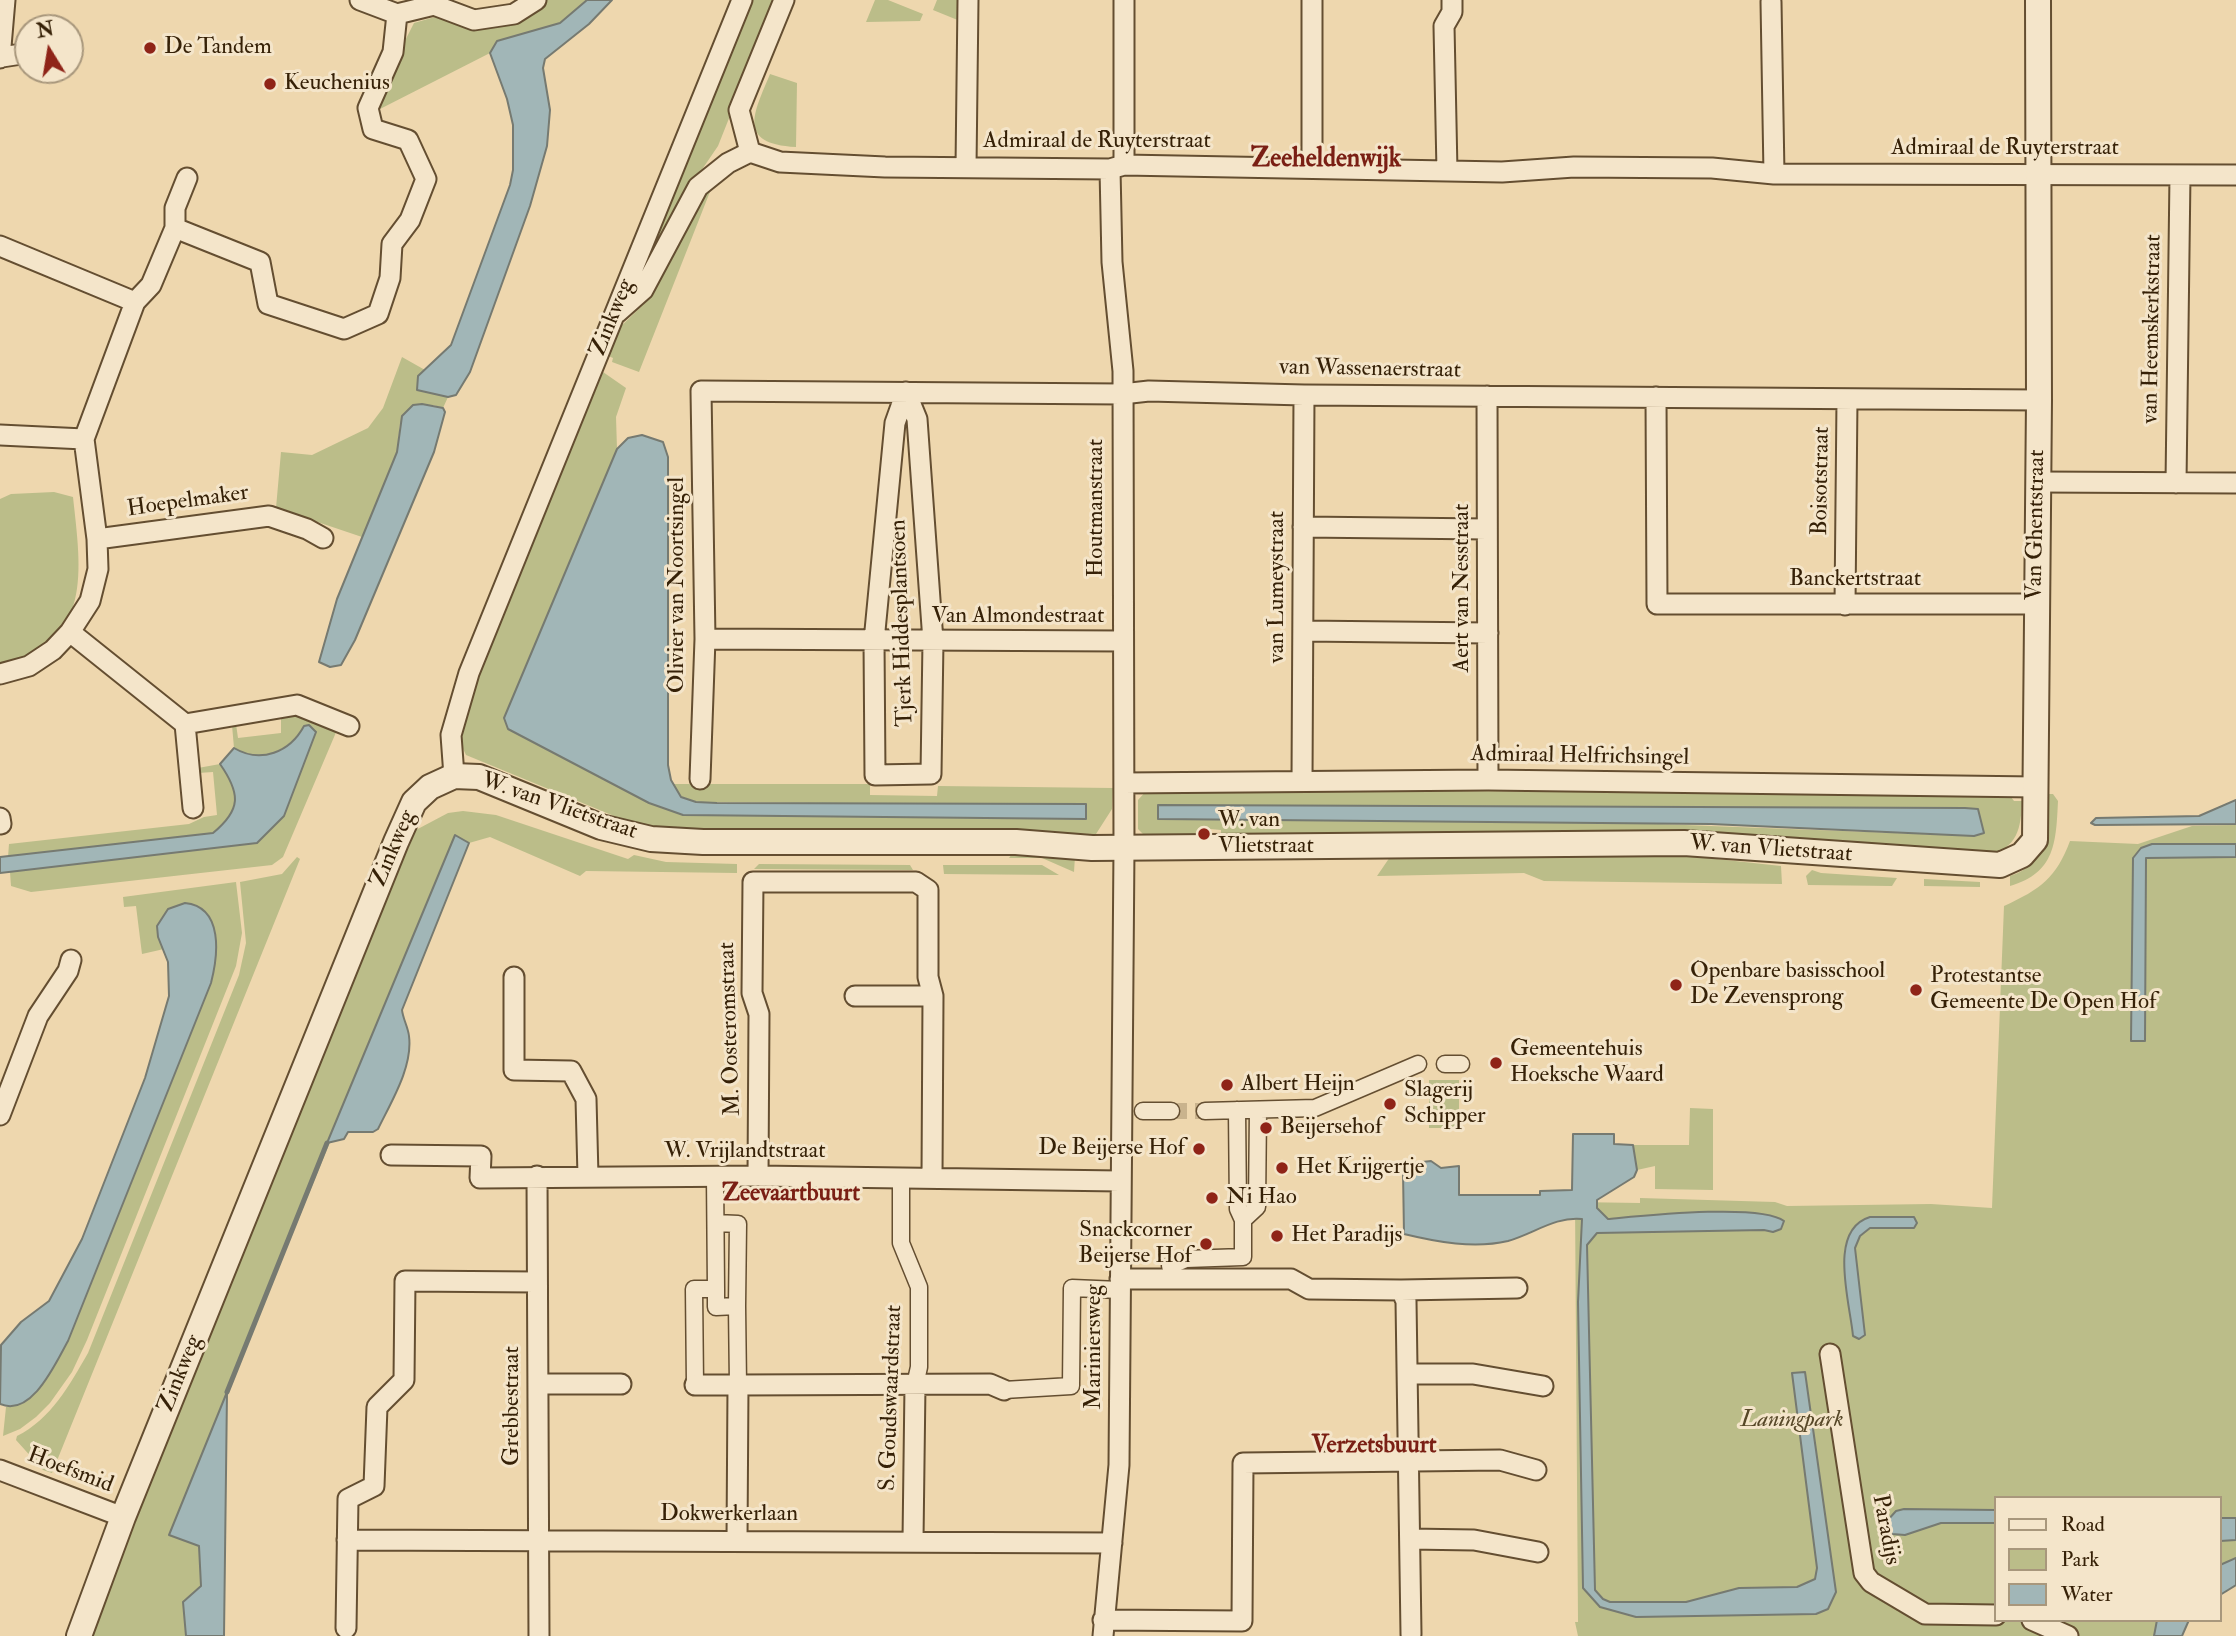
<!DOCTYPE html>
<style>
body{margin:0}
#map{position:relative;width:2236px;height:1636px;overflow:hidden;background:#eed7ae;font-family:"IM FELL Double Pica",serif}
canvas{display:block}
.legend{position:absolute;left:1994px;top:1496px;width:228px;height:126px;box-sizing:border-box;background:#f4e5ca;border:2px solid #a8977c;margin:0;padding:9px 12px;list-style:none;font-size:21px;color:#362107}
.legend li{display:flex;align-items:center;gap:14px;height:35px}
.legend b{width:35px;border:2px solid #a8977c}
.north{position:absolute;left:14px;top:14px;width:70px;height:70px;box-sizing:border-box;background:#f4e5ca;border:2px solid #a8977c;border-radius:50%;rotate:349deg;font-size:19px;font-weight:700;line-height:28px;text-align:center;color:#362107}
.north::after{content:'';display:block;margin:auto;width:24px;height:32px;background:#8f2418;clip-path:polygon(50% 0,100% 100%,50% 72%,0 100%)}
</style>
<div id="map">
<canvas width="2236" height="1636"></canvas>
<ul class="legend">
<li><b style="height:9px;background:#f4e5ca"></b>Road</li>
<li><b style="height:19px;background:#bbbd89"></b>Park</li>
<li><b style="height:19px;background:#a1b6b7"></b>Water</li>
</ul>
<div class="north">N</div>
</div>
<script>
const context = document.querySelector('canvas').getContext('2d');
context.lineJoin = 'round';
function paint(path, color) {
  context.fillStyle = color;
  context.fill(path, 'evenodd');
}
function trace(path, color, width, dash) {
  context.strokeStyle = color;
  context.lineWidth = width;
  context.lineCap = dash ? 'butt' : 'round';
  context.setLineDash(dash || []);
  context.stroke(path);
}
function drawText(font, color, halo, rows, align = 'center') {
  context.font = font + ' "IM FELL Double Pica",serif';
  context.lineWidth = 6;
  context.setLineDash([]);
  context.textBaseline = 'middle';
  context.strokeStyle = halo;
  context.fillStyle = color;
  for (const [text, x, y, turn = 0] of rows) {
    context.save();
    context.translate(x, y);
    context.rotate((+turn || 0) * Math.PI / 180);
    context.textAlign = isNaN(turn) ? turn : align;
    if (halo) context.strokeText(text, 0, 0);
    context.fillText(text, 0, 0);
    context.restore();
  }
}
paint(new Path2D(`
 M544,0H587L560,23L490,53L380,109L375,107L374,102L414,23L445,14Z
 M749,0H776L718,146L690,187L645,275H639Z
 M875,0H888L923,14L920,21L866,22Z
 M937,0H962L960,21L933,10Z
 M770,74L797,83L796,147C736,144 754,113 770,74Z
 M715,179L639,372L612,362L613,358L606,355L615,332L648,300L695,203Z
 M402,357L425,370L418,376L417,390L448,397L443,408L433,405H413L400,423L397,452L362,537L276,508L281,452L312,455L368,428L383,408Z
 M603,372L626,388L616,417L617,449L504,718L508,729L649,803L683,815L1085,819L1086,805L696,802L681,797L673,784H870V795L937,796L938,786L1113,788L1112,809L1096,834L677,829L631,823L466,755L456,734L465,707Z
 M54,492L73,497C81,571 94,644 0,664V499L11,494Z
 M306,713L337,730L283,857L272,865L31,892L11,886L10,872L257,843L304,726C290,751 261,764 234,748L232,725L236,724L238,738L281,733V716Z
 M220,764C241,794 241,810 213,833L8,857L9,844L189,824L204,817L217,815L213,772L198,773V768Z
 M1147,790L2008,793L2014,801H2022C2021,827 2018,849 1988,854L1232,839L1231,834H1221V830L1210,829V834H1143L1138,829V800ZM1158,805L1965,808L1978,809L1984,833L1974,836Z
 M2045,794H2053L2058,801C2056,841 2056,873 2010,886V876C2049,864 2045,828 2045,794Z
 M463,811L496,815L628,859L634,855L666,862L737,864V873L586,871L580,876L490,837L469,843L455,836L170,1534L199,1546L201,1586L183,1602L186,1636H90L247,1238L414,831L448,813Z
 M2236,825V1518H2220V1498H1996V1620H2157L2154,1636H1578L1575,1622H1578L1575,1202L1640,1203V1198L1775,1202L1787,1206L1931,1204L1992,1208L2004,906C2041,889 2056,878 2070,841L2138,844L2192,826Z
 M1014,851L1075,856L1074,872L1042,858H1009Z
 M1680,855L1781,866L1782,884L1544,881L1524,873L1377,876L1390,857Z
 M297,857L300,859L52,1473L43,1470L16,1440L17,1436C51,1419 69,1386 88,1353L239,975L246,943L240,882L282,874Z
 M759,864L910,865L913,870L754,869Z
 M943,865H1042L1059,875L944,874Z
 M1812,870L1821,873L1897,878L1892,886L1808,885L1806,876Z
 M1924,879L1980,882V887L1924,886Z
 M236,882L242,933L236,966L87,1340L72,1372L50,1403L36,1417L20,1429L3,1436L6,1407C39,1402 53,1367 68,1340L211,983L158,937L164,949L142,954L136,906L124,907L123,897Z
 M1429,1080H1459V1128H1429Z
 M1690,1108L1713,1109V1190L1655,1189V1166L1637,1170L1633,1145H1689Z
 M2236,1540V1558L2220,1565V1541Z`), '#bbbd89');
const water = new Path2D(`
 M587,0H612L589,24L545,59L543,68L550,110L547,146L530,206L470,372L456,395L448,397L417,390L418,376L451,345L510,185L513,170V125L507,99L490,53L497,41L560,23Z
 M422,404L443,408L445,412L434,452L355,640L341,665L330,667L319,662L337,599L397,452L402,416L413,405Z
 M642,435L663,442L668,457V765L671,780L681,797L696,802L717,803L1086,804V819L683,815L649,803L508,729L504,718L617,449L628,438Z
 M309,725L316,732L284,816L257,843L0,873V857L213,833C241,810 241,794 220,764L234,748C261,764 290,752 304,726Z
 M2236,800V824L2095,825L2091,823L2096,818L2199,816Z
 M1158,805L1965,808L1978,809L1984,833L1974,836L1711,824L1158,819Z
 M455,835L469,843L402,1010C403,1019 408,1027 409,1036C413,1067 391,1102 378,1129L373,1132H348L344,1139L327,1143Z
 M2152,844H2236V857L2146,858L2145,1041H2131L2133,858L2141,848Z
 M185,903C224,907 218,956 211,983L68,1341C56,1362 32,1418 0,1404L1,1345L21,1322L49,1301L82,1239L145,1078L169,996L168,962L158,937L157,926L168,909Z
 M1573,1134H1614V1144L1633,1145L1637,1170L1634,1177L1597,1200V1208L1608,1219C1641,1216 1761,1203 1784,1221L1781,1229L1773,1232L1764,1230L1597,1233L1587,1245L1595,1590L1603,1599L1610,1602H1686L1739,1588L1797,1587L1815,1579L1817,1568L1792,1373L1805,1372L1836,1592L1828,1609L1816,1614L1636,1617L1600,1607L1583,1588L1578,1302L1582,1219C1556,1216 1533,1234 1508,1241C1474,1249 1437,1242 1404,1234L1403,1172L1413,1163L1431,1161L1441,1168L1459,1166V1195H1540V1191L1572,1190Z
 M1870,1217H1914L1917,1223L1914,1228H1870L1860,1236L1855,1248L1865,1335L1859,1339L1853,1336C1850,1302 1827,1230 1870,1217Z
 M227,1392L224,1636H186L183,1602L201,1586L199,1546L169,1535Z
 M1904,1509L1996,1510V1523H1941L1905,1535L1892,1534L1887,1521L1896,1511Z
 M2220,1518H2236V1540L2220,1541Z
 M2236,1558V1585L2220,1595V1565Z
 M2157,1620H2189L2182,1636H2154Z`);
paint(water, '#a1b6b7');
trace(water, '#767a71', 2);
trace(new Path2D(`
 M227,1392L327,1143`), '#767a71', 5);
trace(new Path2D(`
 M1171,1111H1205`), '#c9b38d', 16, [16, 8]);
const pedestrian = new Path2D(`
 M1445,1064H1461
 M1143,1111H1171
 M1205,1111L1315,1108L1418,1064
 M901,1178V1243L919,1287V1367L915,1385
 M1243,1220L1257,1207L1258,1110
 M716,1223L738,1224L737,1306
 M1170,1266L1186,1259L1243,1257V1220L1238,1209L1237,1110
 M716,1289V1307L737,1306L738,1385
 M695,1385L694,1289H716L715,1176
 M1004,1390L1071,1386L1072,1288L1120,1290`);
const minor = new Path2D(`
 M360,0L397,14L434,5L474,20L514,14L536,0
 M1771,2L1774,174
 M2,57L28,53
 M0,58L5,0
 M750,152L780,162L885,167L1110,169L1124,165L1502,172L1574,167L1712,168L1774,174L2236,175
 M1124,165V0
 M966,167L968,0
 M1312,168V0
 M1447,171L1444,26L1452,12V0
 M175,228L260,262L268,304L344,329L378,314L390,278L392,244L410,220L426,179L408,140L373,129L368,108L393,52L397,14
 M0,246L135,302
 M617,313L643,290L698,187L728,163L750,152L739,110L784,0
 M906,392L917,419L933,641L931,774L875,775L874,641L895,423Z
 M1487,396L1488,780
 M1656,397L1657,604H2036
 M0,435L84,439
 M2038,482L2236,483
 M2176,483L2180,175
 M1303,527L1487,529
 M97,539L269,516L307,529L323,538
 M1845,605L1847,399
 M1303,631L1488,633
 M70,632L185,724L297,705L349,726
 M705,639L1122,641
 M0,674L29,666L53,650L70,632L90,601L98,569L97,539L84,439L135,302L151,285L175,228V208L187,178
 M185,724L193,808
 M454,776L451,735L469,673L742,0
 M700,779L705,639L701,391L1122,394L1149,391L1304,395L2039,400
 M1302,780L1304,395
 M1124,783L1488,780L2036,787
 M0,818L1,824
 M514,977V1070L571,1071L586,1099L588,1176
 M855,996H933
 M0,1115L38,1016L68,971L71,960
 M391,1155L481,1156L480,1178L758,1176L1120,1181
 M537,1176L539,1636
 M758,1176L759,1014L752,993L753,882H916L928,890V977L933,996L932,1177
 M1120,1279H1291L1309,1289L1401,1290
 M1830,1354L1864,1573L1871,1582L1925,1614L1996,1615
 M1408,1374H1473L1543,1386
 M538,1384H621
 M695,1385H738L737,1540
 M738,1385L990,1384L1004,1390
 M0,1470L123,1517
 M1410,1539L1474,1540L1538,1552
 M347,1540L1112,1543
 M913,1540L915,1385
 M1103,1620L1242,1621L1243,1463L1500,1460L1536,1470
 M2032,1620L2068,1636
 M346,1628L348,1499L374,1486L377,1407L404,1380L405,1281L536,1282
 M1411,1634L1406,1301L1401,1290L1517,1288
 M1103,1636L1119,1465L1124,848L1123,371L1112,262L1110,169`);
const tertiary = new Path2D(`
 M79,1636L123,1517L396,842L414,802L430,787L454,776L479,777L601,827L651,839L703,842H1016L1092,848L1684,843L2000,865L2022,855L2035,840L2039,400L2038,0`);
trace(pedestrian, '#644e31', 19);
trace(minor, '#644e31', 23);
trace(tertiary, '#644e31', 28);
trace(pedestrian, '#f4e5ca', 16);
trace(minor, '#f4e5ca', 19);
trace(tertiary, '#f4e5ca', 24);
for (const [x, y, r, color] of [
 [150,48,7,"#8f2418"],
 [270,84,7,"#8f2418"],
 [1204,834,7,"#8f2418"],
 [1676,985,7,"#8f2418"],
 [1916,990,7,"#8f2418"],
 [1496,1063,7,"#8f2418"],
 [1227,1085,7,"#8f2418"],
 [1390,1104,7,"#8f2418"],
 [1266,1128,7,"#8f2418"],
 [1199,1149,7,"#8f2418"],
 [1282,1168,7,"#8f2418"],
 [1212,1198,7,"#8f2418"],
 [1277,1236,7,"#8f2418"],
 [1206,1244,7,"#8f2418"]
]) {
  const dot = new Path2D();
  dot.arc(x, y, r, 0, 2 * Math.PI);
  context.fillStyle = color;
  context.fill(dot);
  trace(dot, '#f4e5ca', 2.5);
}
drawText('23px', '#362107', '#f4e5ca', [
 ["De Tandem",164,48],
 ["Keuchenius",284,84],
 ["W. van",1218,821],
 ["Vlietstraat",1218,847],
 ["Openbare basisschool",1690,972],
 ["De Zevensprong",1690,998],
 ["Protestantse",1930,977],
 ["Gemeente De Open Hof",1930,1003],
 ["Gemeentehuis",1510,1050],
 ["Hoeksche Waard",1510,1076],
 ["Albert Heijn",1241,1085],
 ["Slagerij",1404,1091],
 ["Schipper",1404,1117],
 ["Beijersehof",1280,1128],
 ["De Beijerse Hof",1185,1149,"right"],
 ["Het Krijgertje",1296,1168],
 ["Ni Hao",1226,1198],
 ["Snackcorner",1192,1231,"right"],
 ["Beijerse Hof",1192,1257,"right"],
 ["Het Paradijs",1291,1236]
], 'left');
drawText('23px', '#362107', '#f4e5ca', [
 ["Admiraal de Ruyterstraat",1097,142],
 ["Admiraal de Ruyterstraat",2005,149],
 ["Zinkweg",613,318,-68],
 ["van Heemskerkstraat",2153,329,-89],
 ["van Wassenaerstraat",1370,370,1],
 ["Boisotstraat",1822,481,-89],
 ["Hoepelmaker",188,502,-8],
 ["Houtmanstraat",1097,508,-90],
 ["Van Ghentstraat",2037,525,-89],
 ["Banckertstraat",1855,580],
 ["Olivier van Noortsingel",678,585,-90],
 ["van Lumeystraat",1278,587,-90],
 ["Aert van Nesstraat",1463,588,-90],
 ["Van Almondestraat",1018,617],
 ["Tjerk Hiddesplantsoen",903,623,-92],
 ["Admiraal Helfrichsingel",1580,757,1],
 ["W. van Vlietstraat",559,807,19],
 ["Zinkweg",394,849,-67],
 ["W. van Vlietstraat",1771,850,4],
 ["M. Oosteromstraat",731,1029,-92],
 ["W. Vrijlandtstraat",745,1152],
 ["Mariniersweg",1095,1347,-90],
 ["Zinkweg",181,1374,-68],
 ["S. Goudswaardstraat",892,1398,-88],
 ["Grebbestraat",513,1406,-90],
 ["Hoefsmid",70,1471,21],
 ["Dokwerkerlaan",729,1515],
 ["Paradijs",1885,1530,79]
]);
drawText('italic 23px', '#574828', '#f4e5ca', [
 ["Laningpark",1792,1421]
]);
drawText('bold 24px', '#7a1f14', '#f4e5ca', [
 ["Zeevaartbuurt",791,1195],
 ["Verzetsbuurt",1374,1447]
]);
drawText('bold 26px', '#7a1f14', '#f4e5ca', [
 ["Zeeheldenwijk",1326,160]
]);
</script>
